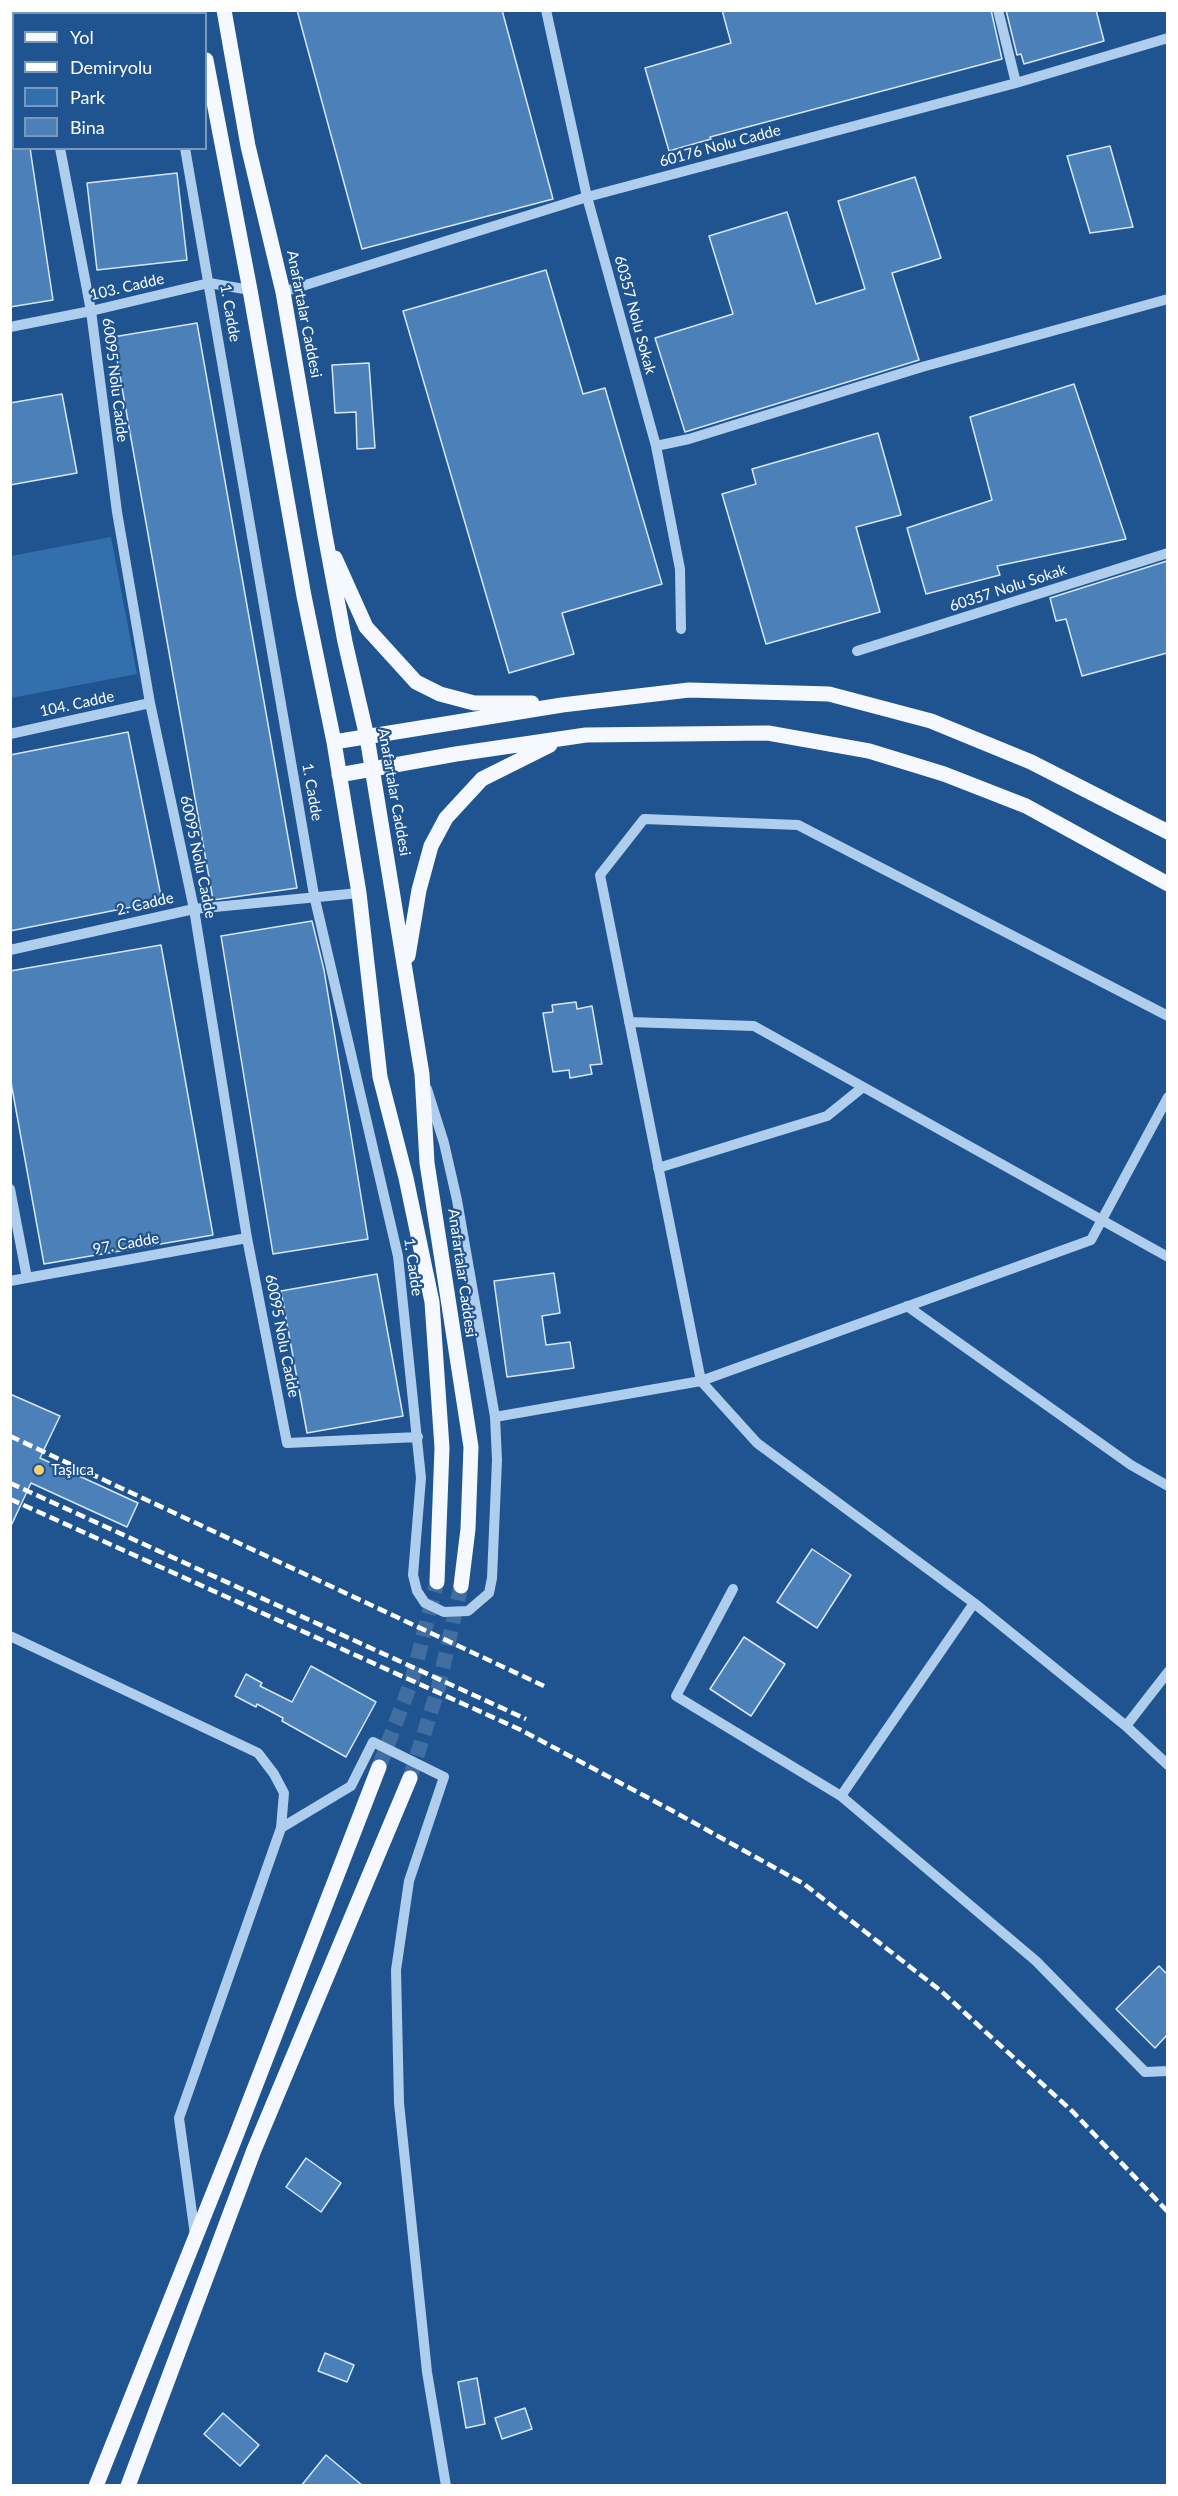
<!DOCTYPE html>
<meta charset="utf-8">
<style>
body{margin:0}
#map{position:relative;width:1178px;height:2496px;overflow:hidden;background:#1f5490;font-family:Lato,sans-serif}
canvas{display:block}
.frame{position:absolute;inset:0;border:12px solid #fff;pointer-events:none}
.legend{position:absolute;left:12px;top:12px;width:195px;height:138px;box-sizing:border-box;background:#1f5490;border:2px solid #7998bc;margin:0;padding:8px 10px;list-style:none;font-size:18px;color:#fff}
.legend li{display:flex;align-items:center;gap:12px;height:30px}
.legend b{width:30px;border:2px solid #7998bc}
</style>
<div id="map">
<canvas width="1178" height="2496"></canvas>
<div class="frame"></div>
<ul class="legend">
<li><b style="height:8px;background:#f5f9ff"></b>Yol</li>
<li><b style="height:8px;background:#fff"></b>Demiryolu</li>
<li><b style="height:16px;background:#336ead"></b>Park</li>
<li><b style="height:16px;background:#4c80b8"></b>Bina</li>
</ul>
</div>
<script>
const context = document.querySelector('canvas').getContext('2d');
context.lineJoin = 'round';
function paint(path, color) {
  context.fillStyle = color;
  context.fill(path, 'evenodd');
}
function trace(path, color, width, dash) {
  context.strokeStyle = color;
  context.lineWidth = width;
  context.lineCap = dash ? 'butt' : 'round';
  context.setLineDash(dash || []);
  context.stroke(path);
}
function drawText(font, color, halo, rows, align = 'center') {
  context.font = font + ' Lato,sans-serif';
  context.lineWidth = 4.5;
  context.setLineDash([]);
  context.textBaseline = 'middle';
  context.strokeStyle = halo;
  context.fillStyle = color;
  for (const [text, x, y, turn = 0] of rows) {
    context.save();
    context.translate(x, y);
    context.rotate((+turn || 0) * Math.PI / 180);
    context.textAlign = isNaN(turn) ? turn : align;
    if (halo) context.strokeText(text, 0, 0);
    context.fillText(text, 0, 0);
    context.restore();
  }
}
paint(new Path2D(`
 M111,537L137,674L11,698V556Z`), '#336ead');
const building = new Path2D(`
 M297,10H502L553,199L362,249Z
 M722,10H991L1002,59L710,137L711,139L669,151L645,68L731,43Z
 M1006,10H1096L1104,41L1024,64L1021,54L1017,55Z
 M1110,146L1133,227L1090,233L1067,156Z
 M10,148H30L53,300L10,307Z
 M177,173L187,260L97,270L87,183Z
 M915,177L941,258L892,273L919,360L685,432L655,338L733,314L709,236L787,212L816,304L865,289L838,201Z
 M546,270L583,394L605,388L662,584L562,613L574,654L509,673L403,311Z
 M197,323L297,888L213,900L113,337Z
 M369,363L375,448L357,449L356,412L335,413L332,365Z
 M1074,384L1126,539L997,566L1000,575L926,594L907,528L992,500L970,417Z
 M62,394L77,473L10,485V403Z
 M878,433L901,515L856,527L880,612L766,644L722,494L756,484L752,469Z
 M1167,561V653L1082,676L1066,619L1056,621L1050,598Z
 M128,732L162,901L10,931V755Z
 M312,921L324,970L368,1239L273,1254L221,936Z
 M161,945L213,1235L44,1264L10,1077V971Z
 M576,1002L577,1009L592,1006L602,1064L590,1065L592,1074L570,1078L569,1070L553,1072L543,1013L553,1012L552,1005Z
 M554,1273L560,1313L542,1316L546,1345L570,1342L574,1368L507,1377L494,1281Z
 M377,1274L403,1416L307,1433L281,1291Z
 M10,1394L60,1416L40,1458L138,1503L127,1527L31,1483L10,1528Z
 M812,1549L851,1575L817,1628L777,1602Z
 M744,1637L785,1664L751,1716L710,1689Z
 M311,1666L376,1702L346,1757L282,1721L283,1718L257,1704L256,1707L235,1696L246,1674L262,1683L260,1686L292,1702Z
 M1159,1966L1167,1974V2035L1155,2048L1116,2009Z
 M306,2158L341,2183L321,2212L286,2187Z
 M325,2353L354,2365L347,2382L318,2371Z
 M477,2378L485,2424L466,2428L458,2382Z
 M525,2408L532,2429L502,2439L495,2418Z
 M223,2413L259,2445L240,2466L204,2434Z
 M326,2455L363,2486H301Z`);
paint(building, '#4c80b8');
trace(building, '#d5e7f9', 1.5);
trace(new Path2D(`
 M379,1767L412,1680L437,1582
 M410,1778L438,1689L461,1586`), '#416ea1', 15, [15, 8]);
trace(new Path2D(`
 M33,10L34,14
 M161,10L162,14
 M546,10L587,197L656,446L680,569L681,629
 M998,10L1016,83
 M60,148L91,311L117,512L150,703L194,909L247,1238L287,1443L418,1437
 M185,148L314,895L398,1256L421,1478L413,1575L417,1591L425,1603L444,1612L468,1611L489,1593L492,1578L497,1460L495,1417L457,1200L444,1143L427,1089
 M283,292L587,197L1016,83L1168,38
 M10,327L91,311L209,283L250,290
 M656,446L689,439L922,367L1168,299
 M857,651L1168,553
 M10,734L150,703
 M10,950L194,909L359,893
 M1168,1016L798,825L644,819L600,875L701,1381L757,1443L974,1603L1126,1726L1168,1765
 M629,1022L754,1026L1168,1257
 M658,1168L827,1116L863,1087
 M10,1189L27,1278
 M10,1281L247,1238
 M907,1306L1131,1465L1168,1486
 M495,1417L701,1381L1091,1240L1168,1097
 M733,1589L676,1696L841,1796L1036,1961L1145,2072L1168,2071
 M10,1636L258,1753L274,1774L284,1793L281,1828L179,2118L195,2235
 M1126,1726L1168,1672
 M841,1796L974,1603
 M281,1828L351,1786L373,1742L444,1777L409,1881L396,1970L399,2103L427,2372L446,2486`), '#afcded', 10);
trace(new Path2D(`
 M196,10V14
 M224,10L248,146L283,292L325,535L345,642L367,737L422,1074L427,1163L471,1447L468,1529L461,1586
 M206,60L250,290L304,596L334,742L359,893L380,1077L406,1178L432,1302L442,1448L437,1582
 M335,558L366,627L416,682L440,694L474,703H532
 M334,742L562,705L689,690L829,694L931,721L1031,762L1168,832
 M339,775L456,754L586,735L768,733L869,751L944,774L1026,806L1168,884
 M408,956L419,890L431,846L446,818L482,779L550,745
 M96,2486L234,2141L379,1767
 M128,2486L254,2150L410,1778`), '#f5f9ff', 15);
trace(new Path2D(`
 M10,1436L544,1686
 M10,1483L526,1719
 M10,1499L521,1730L671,1810L804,1884L941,1991L1073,2112L1168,2212`), '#fff', 4.5, [10, 4.5]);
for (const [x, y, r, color] of [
 [39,1470,6,"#face70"]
]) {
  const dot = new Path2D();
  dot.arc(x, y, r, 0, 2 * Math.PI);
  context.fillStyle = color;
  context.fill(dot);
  trace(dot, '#1f5490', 2);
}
drawText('15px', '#fff', '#1f5490', [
 ["60176 Nolu Cadde",720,146,-15],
 ["103. Cadde",127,287,-13],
 ["1. Cadde",230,313,80],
 ["Anafartalar Caddesi",304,314,79],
 ["60357 Nolu Sokak",635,315,75],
 ["60095 Nolu Cadde",115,380,83],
 ["60357 Nolu Sokak",1008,588,-18],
 ["104. Cadde",77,704,-12],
 ["1. Cadde",312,792,80],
 ["Anafartalar Caddesi",394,792,80],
 ["60095 Nolu Cadde",198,857,78],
 ["2. Cadde",145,904,-13],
 ["97. Cadde",126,1244,-10],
 ["1. Cadde",413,1267,82],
 ["Anafartalar Caddesi",462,1273,82],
 ["60095 Nolu Cadde",282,1336,79]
]);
drawText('15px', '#fff', '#1f5490', [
 ["Taşlıca",51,1470]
], 'left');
</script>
